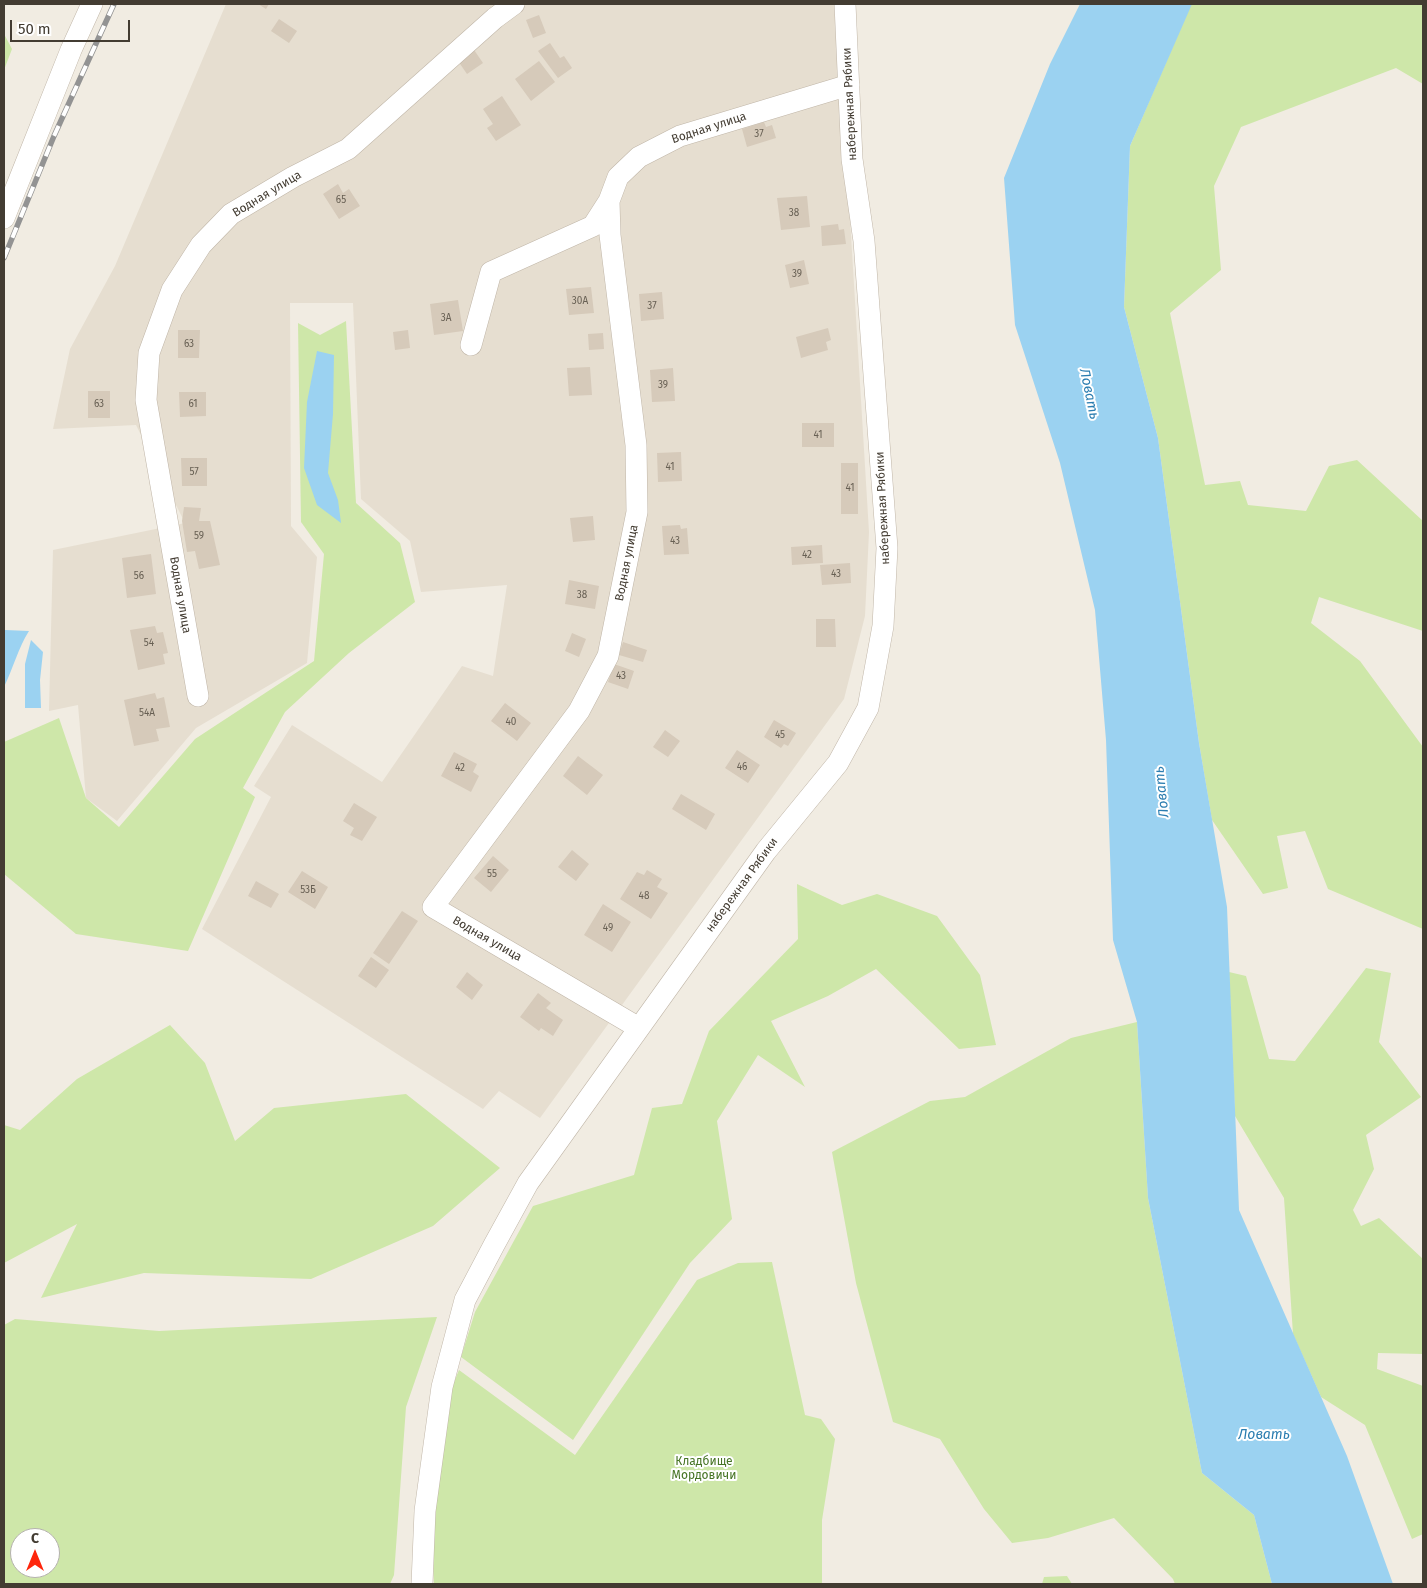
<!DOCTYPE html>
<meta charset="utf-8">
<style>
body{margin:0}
#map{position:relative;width:1427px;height:1588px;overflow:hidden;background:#f1ece2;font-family:"Fira Sans",sans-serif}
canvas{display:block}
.frame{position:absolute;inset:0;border:5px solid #433c32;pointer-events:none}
.north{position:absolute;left:10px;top:1528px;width:50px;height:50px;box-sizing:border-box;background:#fff;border:1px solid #b4b1ad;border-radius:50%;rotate:0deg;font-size:14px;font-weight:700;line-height:20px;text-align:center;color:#433c32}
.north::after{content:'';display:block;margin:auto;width:18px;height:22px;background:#fe260c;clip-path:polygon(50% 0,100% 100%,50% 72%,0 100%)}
.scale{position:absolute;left:10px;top:20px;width:120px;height:22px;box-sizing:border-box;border:2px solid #433c32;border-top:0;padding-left:6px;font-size:15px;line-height:18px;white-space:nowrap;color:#433c32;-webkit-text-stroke:4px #fff;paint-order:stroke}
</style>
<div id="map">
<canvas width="1427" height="1588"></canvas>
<div class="frame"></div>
<div class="north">С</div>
<div class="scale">50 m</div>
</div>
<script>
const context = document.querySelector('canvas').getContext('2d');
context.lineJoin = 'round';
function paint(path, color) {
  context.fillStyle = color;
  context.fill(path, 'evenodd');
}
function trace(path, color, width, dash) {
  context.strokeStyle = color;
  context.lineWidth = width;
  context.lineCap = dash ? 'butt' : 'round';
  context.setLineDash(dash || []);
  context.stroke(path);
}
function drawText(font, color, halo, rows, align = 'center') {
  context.font = font + ' "Fira Sans",sans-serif';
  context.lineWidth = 4;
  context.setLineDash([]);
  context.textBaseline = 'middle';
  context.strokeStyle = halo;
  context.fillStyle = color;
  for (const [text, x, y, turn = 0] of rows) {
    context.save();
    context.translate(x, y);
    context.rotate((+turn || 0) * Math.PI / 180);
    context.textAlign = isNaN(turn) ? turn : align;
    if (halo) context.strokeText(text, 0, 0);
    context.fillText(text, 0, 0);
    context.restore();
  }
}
paint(new Path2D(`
 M226,4H837L869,532L865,616L844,699L540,1118L499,1091L483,1109L202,929L271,797L254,786L292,725L382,782L462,666L493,676L507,585L421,592L410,541L361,499L353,303H290L291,526L317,557L307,663L196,728L117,821L86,798L78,705L49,711L53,550L185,523L136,425L53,429L70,349L115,266Z`), '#e6ded0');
paint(new Path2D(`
 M1191,4H1423V84L1396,68L1241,127L1214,186L1221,270L1170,313L1205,485L1240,481L1248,505L1306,511L1329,466L1357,460L1423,521V631L1319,597L1311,623L1360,661L1423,747V929L1328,889L1305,831L1277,836L1288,888L1263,894L1212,820L1199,743L1158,438L1124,307L1130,146Z
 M4,34L12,49L4,70Z
 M346,321L356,503L400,543L415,602L349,653L285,712L243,788L255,797L188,951L76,934L4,874V742L59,718L86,798L119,827L195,739L314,661L324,554L301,522L298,323L320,335Z
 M797,884L842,905L877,894L937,916L980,975L996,1045L959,1049L876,969L828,996L771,1021L805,1087L758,1055L717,1121L732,1219L690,1263L573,1440L461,1357L475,1312L533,1206L634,1175L652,1108L682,1104L709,1031L798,939Z
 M1366,968L1391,973L1379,1042L1421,1097L1366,1135L1374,1169L1353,1210L1361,1226L1379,1218L1423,1259V1354L1378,1353L1377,1369L1423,1386V1534L1412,1539L1365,1425L1321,1397L1293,1334L1284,1198L1235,1116L1229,972L1246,976L1269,1059L1295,1061Z
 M1137,1022L1148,1198L1202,1473L1254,1515L1272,1584H1175L1173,1579L1114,1518L1048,1538L1012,1543L984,1509L940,1439L893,1422L856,1283L832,1152L930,1101L965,1097L1071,1038Z
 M170,1025L205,1063L235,1141L274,1108L406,1094L500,1168L433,1226L311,1279L144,1273L41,1298L77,1224L4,1263V1125L20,1130L77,1079Z
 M772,1262L805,1415L821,1419L835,1439L822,1520V1584H434L432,1538L449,1394L459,1370L575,1455L697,1280L738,1263Z
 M437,1317L406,1407L394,1575L390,1584H4V1325L15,1319L159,1331ZM20,1538H50V1568H20Z
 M1067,1576L1072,1584H1042L1044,1577Z`), '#cee7a9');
paint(new Path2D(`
 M1080,4H1192L1130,146L1124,307L1158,438L1199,743L1227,907L1239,1210L1347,1456L1393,1584H1272L1254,1515L1202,1473L1148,1198L1137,1022L1113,940L1106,740L1095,610L1060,463L1015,325L1004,178L1050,64Z
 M317,351L334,355L333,414L328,473L338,500L341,523L317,505L304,468L307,402Z
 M5,630L29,631C18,648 13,669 4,687Z
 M31,640L43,652L40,680L41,708H25V664Z`), '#9bd2f1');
paint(new Path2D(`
 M258,4H269L266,9Z
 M539,15L546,33L533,38L526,20Z
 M279,19L297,31L289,43L271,31Z
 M550,43L560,58L564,56L572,68L558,78L538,51Z
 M472,47L483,63L467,74L456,58Z
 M539,61L555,82L531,101L515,79Z
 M502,96L521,125L496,141L487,128L493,124L483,109Z
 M764,122L766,127L772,125L776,138L747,147L742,129Z
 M338,184L343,193L349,189L360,206L339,219L323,194Z
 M807,196L810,227L781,230L777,198Z
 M838,224L839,230L844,229L846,244L822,246L821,226Z
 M804,260L809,284L790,288L785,265Z
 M591,287L594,313L569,315L566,289Z
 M662,292L664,319L641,321L639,294Z
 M458,300L463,331L434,335L430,304Z
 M828,328L831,340L826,342L828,350L801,358L796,337Z
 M178,330H200L199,358H178Z
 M408,330L410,348L395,350L393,332Z
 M603,333L604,349L589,350L588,334Z
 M590,367L592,395L569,396L567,368Z
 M673,368L675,401L652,402L650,370Z
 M88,391H110V418H88Z
 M179,392H206V416L180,417Z
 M802,423H834V447H802Z
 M681,452L682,481L658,482L657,453Z
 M181,458H207V486H182Z
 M841,463H858V514H841Z
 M184,507L201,508L199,521H210L220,565L199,569L195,551L187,552L182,521Z
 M593,516L595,540L573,542L570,518Z
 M680,525L681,529L687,528L689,554L664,555L662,526Z
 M822,545L823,563L792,565L791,547Z
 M151,554L156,594L127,598L122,558Z
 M850,563L851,583L822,585L820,565Z
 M569,580L599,586L595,609L565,604Z
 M816,619H835L836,647H816Z
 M155,626L157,633L163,632L168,653L163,654L165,664L138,670L130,630Z
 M572,633L586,639L579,657L565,651Z
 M623,642L647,650L643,662L619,655Z
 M614,664L634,671L628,689L608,682Z
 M155,693L157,699L164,697L170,727L156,729L159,741L134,746L124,700Z
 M505,703L531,723L517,741L491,721Z
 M774,720L796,733L788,746L784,744L781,748L764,737Z
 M665,730L680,741L668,757L653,747Z
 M737,750L760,765L748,783L725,768Z
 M454,752L477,764L473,772L479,776L471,792L441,776Z
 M578,756L603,775L587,795L563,776Z
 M681,794L715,814L706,830L672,809Z
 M354,803L377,817L362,841L350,835L354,828L343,821Z
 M572,850L589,864L576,881L558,867Z
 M493,856L509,870L491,892L474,878Z
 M647,870L662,879L657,887L668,893L651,919L620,899L637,872L644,875Z
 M302,871L328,887L315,909L288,892Z
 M256,881L279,894L271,908L248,896Z
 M603,904L631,922L612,952L584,935Z
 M402,911L418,921L389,964L373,953Z
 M371,957L389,970L376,988L358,976Z
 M467,972L483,985L472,1000L456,987Z
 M538,993L551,1003L546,1008L563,1020L553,1036L541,1028L539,1031L520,1017Z`), '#d6caba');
const minor = new Path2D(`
 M4,218L71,50L92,4
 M471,345L491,272L593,226L609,201
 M198,696L146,400L149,353L172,290L201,245L231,214L293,177L348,149L495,18L514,4
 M639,1028L433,907L579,711L608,656L637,512L636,445L610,235L609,201L618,177L639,157L680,136L849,85
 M422,1584L425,1511L442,1387L465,1300L494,1245L528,1183L766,851L838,763L868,708L883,626L887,548L864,241L852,159L845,4`);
trace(minor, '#c0b6a8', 22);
trace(minor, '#fff', 21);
const rail = new Path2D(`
 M4,258L54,136L114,4`);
trace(rail, '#939393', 5.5);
trace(rail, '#fff', 4, [11]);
drawText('10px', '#686054', null, [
 ["37",759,134],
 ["65",341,200],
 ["38",794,213],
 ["39",797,274],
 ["30А",580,301],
 ["37",652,306],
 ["3А",446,318],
 ["63",189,344],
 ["39",663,385],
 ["63",99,404],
 ["61",193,404],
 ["41",818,435],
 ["41",670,467],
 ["57",194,472],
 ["41",850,488],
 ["59",199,536],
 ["43",675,541],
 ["42",807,555],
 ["43",836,574],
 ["56",139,576],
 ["38",582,595],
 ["54",149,643],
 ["43",621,676],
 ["54А",147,713],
 ["40",511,722],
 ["45",780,735],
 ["46",742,767],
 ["42",460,768],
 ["55",492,874],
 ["53Б",308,890],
 ["48",644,896],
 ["49",608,928]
]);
drawText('12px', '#433c32', '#fff', [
 ["набережная Рябики",850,104,-93],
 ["Водная улица",709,128,-18],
 ["Водная улица",267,194,-31],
 ["набережная Рябики",883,508,-93],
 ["Водная улица",627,563,-79],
 ["Водная улица",180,595,80],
 ["набережная Рябики",742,885,-54],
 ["Водная улица",487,939,30]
]);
drawText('12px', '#477525', '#fff', [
 ["Кладбище",704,1462],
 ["Мордовичи",704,1476]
]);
drawText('italic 14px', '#2b7db0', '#fff', [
 ["Ловать",1089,394,78],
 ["Ловать",1162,792,-96],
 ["Ловать",1264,1435]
]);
</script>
